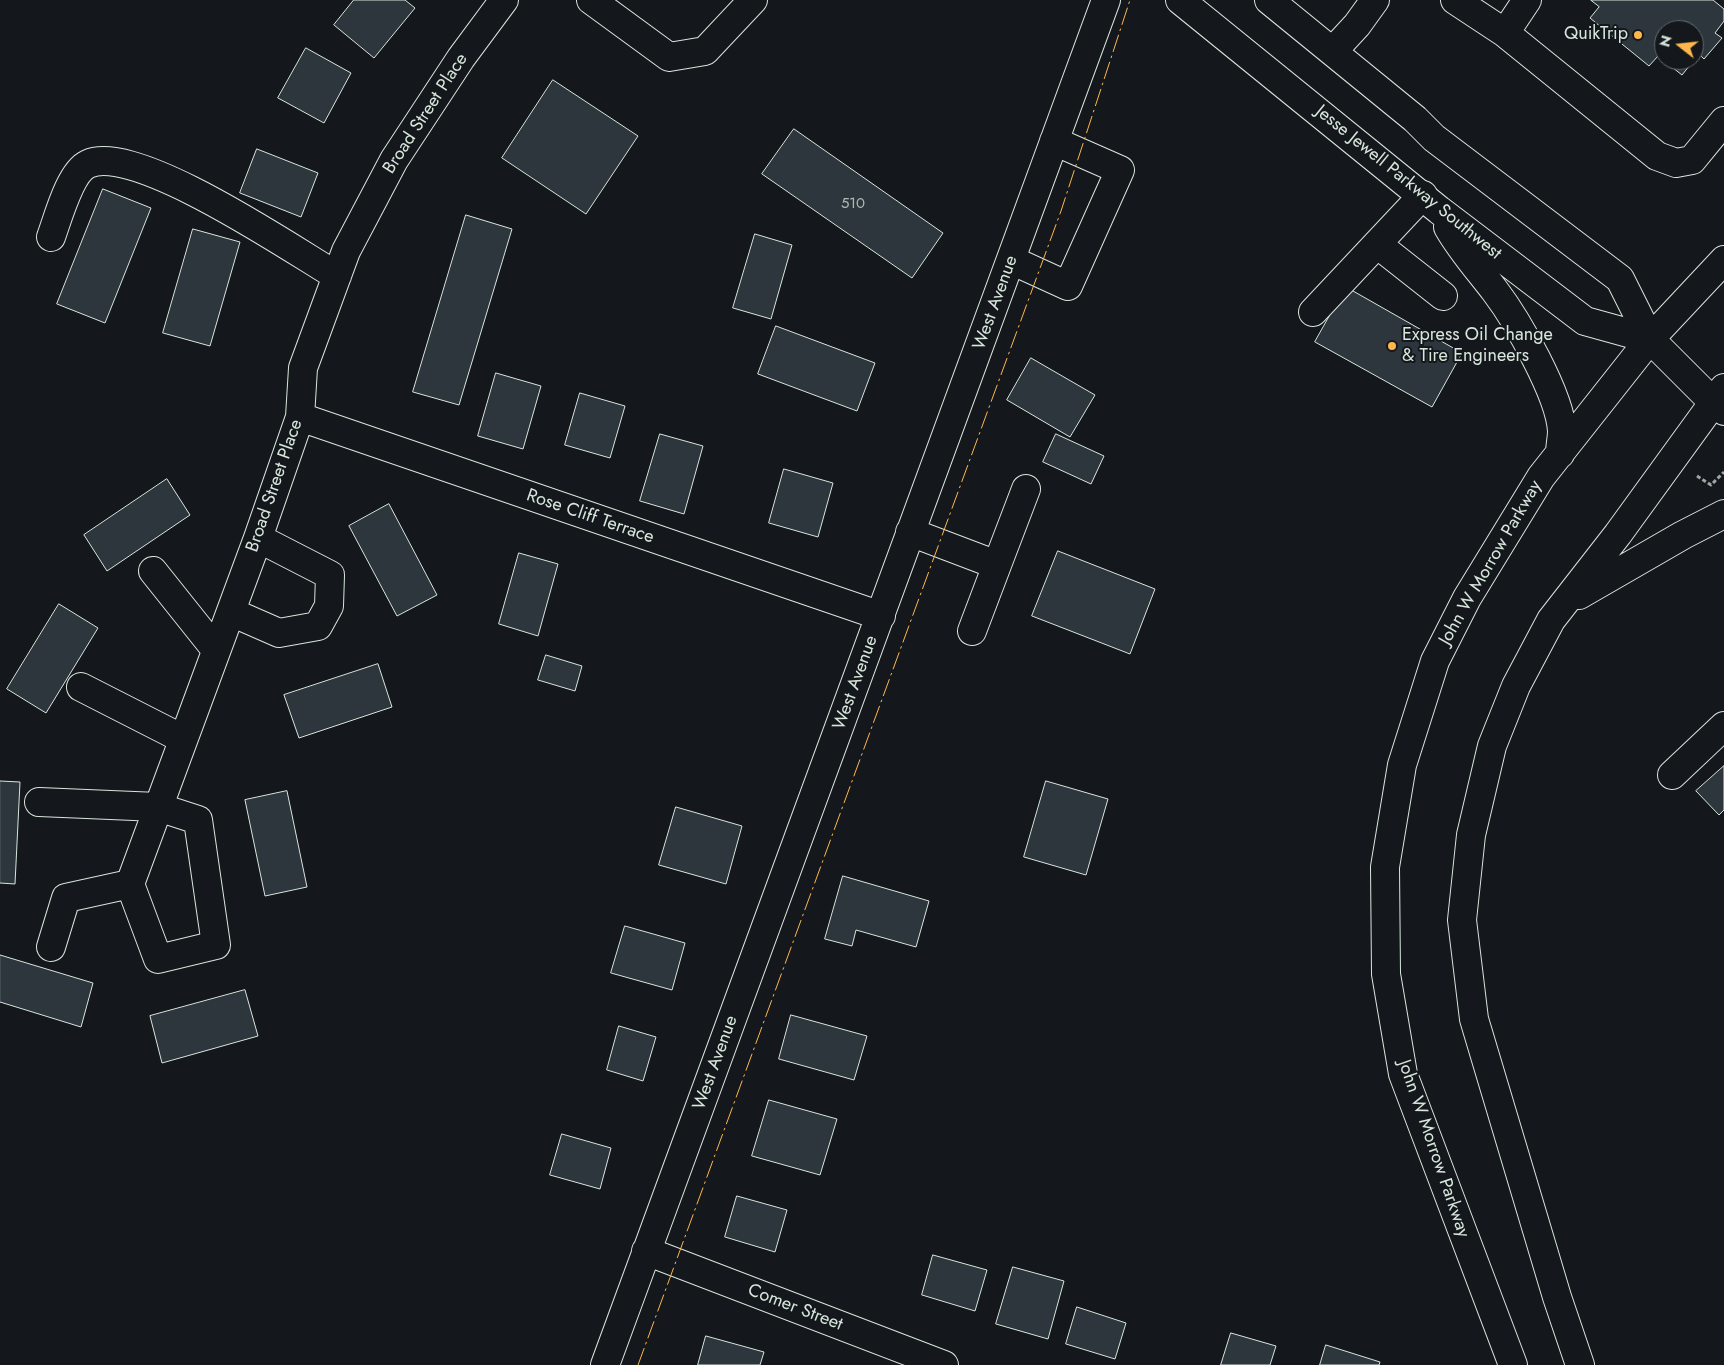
<!DOCTYPE html>
<style>
body{margin:0}
#map{position:relative;width:1724px;height:1365px;overflow:hidden;background:#14181c;font-family:Jost,sans-serif}
canvas{display:block}
.north{position:absolute;left:1654px;top:20px;width:50px;height:50px;box-sizing:border-box;background:#14181c;border:1px solid #626a69;border-radius:50%;rotate:286deg;font-size:14px;font-weight:700;line-height:20px;text-align:center;color:#d8e6dc}
.north::after{content:'';display:block;margin:auto;width:18px;height:22px;background:#ffb74d;clip-path:polygon(50% 0,100% 100%,50% 72%,0 100%)}
</style>
<div id="map">
<canvas width="1724" height="1365"></canvas>
<div class="north">N</div>
</div>
<script>
const context = document.querySelector('canvas').getContext('2d');
context.lineJoin = 'round';
function paint(path, color) {
  context.fillStyle = color;
  context.fill(path, 'evenodd');
}
function trace(path, color, width, dash) {
  context.strokeStyle = color;
  context.lineWidth = width;
  context.lineCap = dash ? 'butt' : 'round';
  context.setLineDash(dash || []);
  context.stroke(path);
}
function drawText(font, color, halo, rows, align = 'center') {
  context.font = font + ' Jost,sans-serif';
  context.lineWidth = 4;
  context.setLineDash([]);
  context.textBaseline = 'middle';
  context.strokeStyle = halo;
  context.fillStyle = color;
  for (const [text, x, y, turn = 0] of rows) {
    context.save();
    context.translate(x, y);
    context.rotate((+turn || 0) * Math.PI / 180);
    context.textAlign = isNaN(turn) ? turn : align;
    if (halo) context.strokeText(text, 0, 0);
    context.fillText(text, 0, 0);
    context.restore();
  }
}
const building = new Path2D(`
 M354,0H405L415,8L374,58L334,25Z
 M1591,0H1713L1724,9V21L1715,33L1722,38L1704,59L1699,54L1694,60V30H1664V60H1694L1682,75L1658,56L1649,66L1590,18L1599,7Z
 M306,48L351,73L324,123L278,98Z
 M553,80L638,136L586,214L502,158Z
 M794,129L943,233L912,278L762,174Z
 M257,149L318,173L301,217L240,193Z
 M103,189L151,208L105,323L57,304Z
 M466,215L512,229L459,405L413,392Z
 M193,229L240,242L210,346L163,333Z
 M755,234L792,245L771,319L733,308Z
 M1346,287L1462,353L1432,407L1315,342Z
 M776,326L875,363L857,411L758,374Z
 M1031,358L1095,395L1070,437L1007,400Z
 M496,373L541,386L523,449L478,436Z
 M580,393L625,406L610,458L565,445Z
 M660,434L703,446L684,514L640,501Z
 M1056,434L1104,456L1091,484L1043,462Z
 M784,469L833,483L818,537L769,523Z
 M167,479L190,515L107,571L84,535Z
 M389,504L437,595L397,616L349,526Z
 M1058,551L1155,589L1130,654L1032,616Z
 M519,553L558,564L538,636L499,624Z
 M59,604L98,628L46,713L7,689Z
 M546,655L582,666L575,691L538,680Z
 M378,664L392,707L299,738L284,695Z
 M1724,766V810L1719,815L1696,791Z
 M0,781L20,782L15,884L0,883Z
 M1046,781L1108,799L1086,875L1024,857Z
 M287,791L307,887L265,896L245,800Z
 M676,807L742,826L726,884L659,865Z
 M843,876L929,901L916,947L856,930L852,946L825,939Z
 M625,926L685,943L672,990L611,973Z
 M0,955L93,983L81,1027L0,1002Z
 M245,990L258,1036L162,1063L150,1016Z
 M791,1015L867,1036L854,1080L779,1059Z
 M619,1026L656,1037L643,1081L607,1070Z
 M769,1100L837,1119L820,1175L752,1156Z
 M562,1134L611,1148L600,1189L550,1175Z
 M737,1196L787,1210L775,1252L725,1237Z
 M933,1255L987,1270L975,1311L922,1295Z
 M1013,1267L1064,1281L1048,1339L996,1324Z
 M1077,1307L1126,1323L1115,1359L1066,1344Z
 M1231,1333L1276,1346L1270,1365H1221Z
 M706,1336L764,1352L760,1365H698Z
 M1326,1345L1380,1362L1379,1365H1320Z`);
paint(building, '#2c363c');
trace(building, '#d8e6dc', 1);
const minor = new Path2D(`
 M591,0L669,57L705,51L753,0
 M1455,0L1505,33L1657,156L1676,163L1692,160L1724,121
 M1505,33L1527,0
 M1333,51L1357,25L1375,0
 M51,237C58,218 70,172 88,164C135,142 293,250 337,276
 M1377,244L1443,296
 M1011,260L1068,286L1120,170L1054,141
 M1313,312L1423,195
 M300,417L881,616
 M910,532L997,565L972,631
 M997,565L1026,489
 M153,571L216,650
 M231,612L279,633L318,626L329,606L330,575L258,538
 M81,687L183,739
 M1672,775L1724,726
 M39,802L158,807L198,820L216,945L158,959L130,884
 M130,884L258,538L300,417L303,368L346,251L394,160L461,58L504,0
 M51,947L66,898L130,884
 M646,1251L944,1365
 M605,1365L1106,0`);
const major = new Path2D(`
 M1180,0L1439,210L1585,321L1650,339
 M1269,0L1415,119L1434,138L1620,279L1650,339L1713,402L1724,411
 M1448,227C1461,250 1479,270 1495,291C1517,320 1560,395 1562,431C1562,438 1560,446 1560,454
 M1579,595L1683,535L1724,514
 M1513,1365L1403,1074L1386,974L1385,867L1402,765L1435,661L1467,598L1541,477L1650,339L1724,260
 M1580,1365L1557,1297L1474,1019L1462,920L1471,835L1492,746L1516,686L1551,620L1618,534L1724,388`);
trace(minor, '#d8e6dc', 30);
trace(major, '#d8e6dc', 30);
trace(new Path2D(`
 M1697,476L1711,485L1724,472`), '#9da8a2', 3, [4, 2.5]);
trace(minor, '#14181c', 28);
trace(major, '#14181c', 28);
trace(new Path2D(`
 M638,1365L1061,211L1130,0`), '#ffb74d', 1, [18, 4, 2.5, 4]);
for (const [x, y, r, color] of [
 [1638,35,5,"#ffb74d"],
 [1392,346,5,"#ffb74d"]
]) {
  const dot = new Path2D();
  dot.arc(x, y, r, 0, 2 * Math.PI);
  context.fillStyle = color;
  context.fill(dot);
  trace(dot, '#14181c', 2);
}
drawText('15px', '#adbab4', null, [
 ["510",853,204]
]);
drawText('18px', '#d8e6dc', '#14181c', [
 ["QuikTrip",1628,35],
 ["Express Oil Change",1402,336,"left"],
 ["& Tire Engineers",1402,357,"left"]
], 'right');
drawText('18px', '#d8e6dc', '#14181c', [
 ["Broad Street Place",426,114,-57],
 ["Jesse Jewell Parkway Southwest",1408,183,39],
 ["West Avenue",996,303,-70],
 ["Broad Street Place",275,486,-71],
 ["Rose Cliff Terrace",590,517,19],
 ["John W Morrow Parkway",1491,563,-60],
 ["West Avenue",856,683,-70],
 ["West Avenue",716,1063,-70],
 ["John W Morrow Parkway",1433,1149,71],
 ["Comer Street",795,1308,21]
]);
</script>
